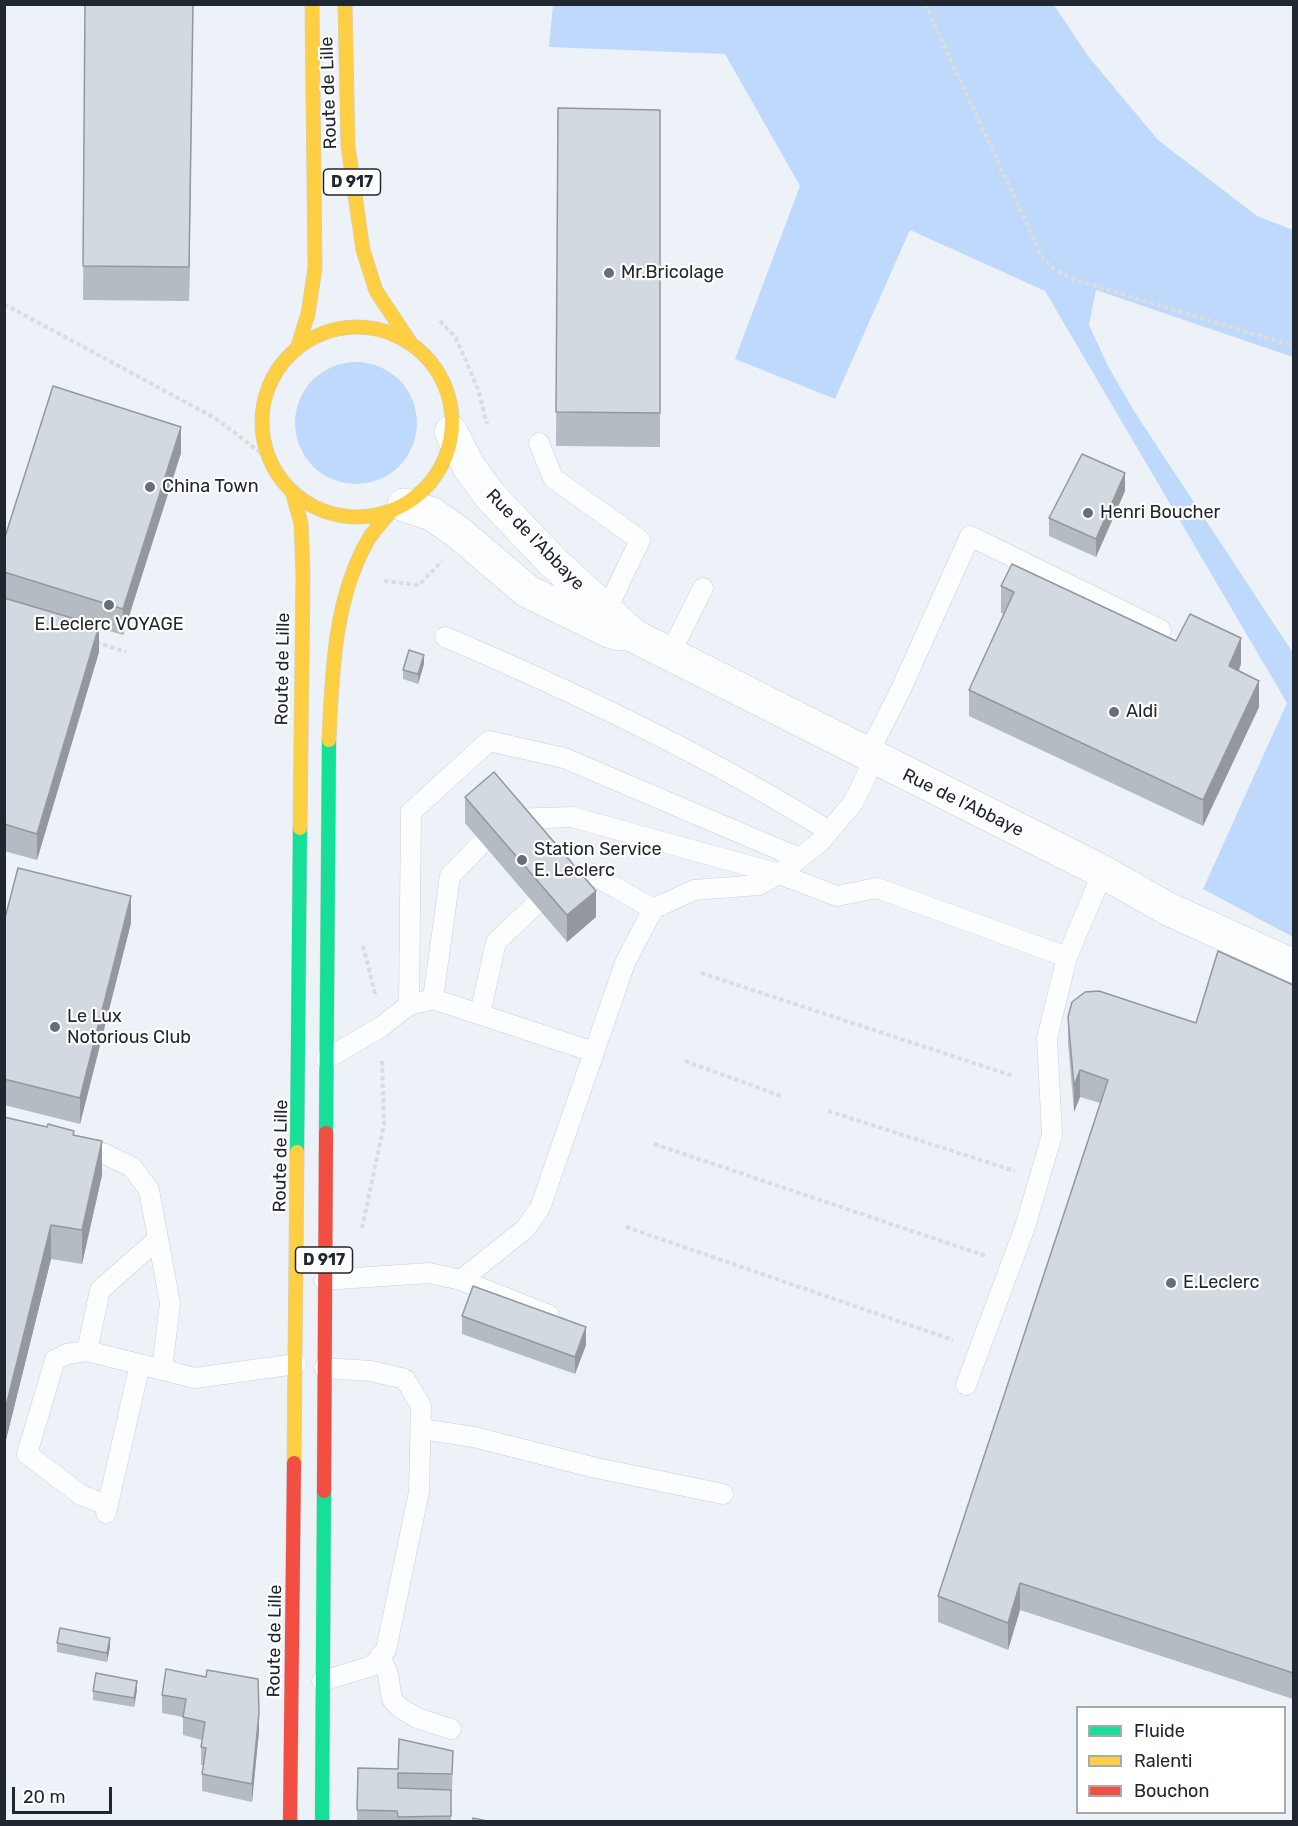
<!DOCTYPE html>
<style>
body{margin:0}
#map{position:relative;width:1298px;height:1826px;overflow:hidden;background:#edf2f8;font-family:Rubik,sans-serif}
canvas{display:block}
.frame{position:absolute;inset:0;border:6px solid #202731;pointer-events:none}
.legend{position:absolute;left:1076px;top:1706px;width:210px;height:108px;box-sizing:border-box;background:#fff;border:2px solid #a6a9ad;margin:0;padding:8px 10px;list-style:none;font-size:18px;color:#202731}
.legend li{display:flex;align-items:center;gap:12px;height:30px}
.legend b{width:30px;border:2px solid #a6a9ad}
.scale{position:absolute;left:12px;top:1787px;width:100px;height:27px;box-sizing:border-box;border:3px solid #202731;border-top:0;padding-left:8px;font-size:18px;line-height:21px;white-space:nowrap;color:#202731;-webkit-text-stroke:4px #fff;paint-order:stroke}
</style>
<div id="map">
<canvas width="1298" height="1826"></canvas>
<div class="frame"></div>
<ul class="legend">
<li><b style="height:8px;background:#16e098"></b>Fluide</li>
<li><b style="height:8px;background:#ffcf43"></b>Ralenti</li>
<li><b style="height:8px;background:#f24e42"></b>Bouchon</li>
</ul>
<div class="scale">20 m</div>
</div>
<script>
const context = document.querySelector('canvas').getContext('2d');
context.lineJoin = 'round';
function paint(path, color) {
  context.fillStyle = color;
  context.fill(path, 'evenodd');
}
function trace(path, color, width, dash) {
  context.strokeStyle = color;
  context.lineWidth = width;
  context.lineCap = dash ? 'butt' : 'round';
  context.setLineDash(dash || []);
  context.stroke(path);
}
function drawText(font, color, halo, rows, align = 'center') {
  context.font = font + ' Rubik,sans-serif';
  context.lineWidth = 4.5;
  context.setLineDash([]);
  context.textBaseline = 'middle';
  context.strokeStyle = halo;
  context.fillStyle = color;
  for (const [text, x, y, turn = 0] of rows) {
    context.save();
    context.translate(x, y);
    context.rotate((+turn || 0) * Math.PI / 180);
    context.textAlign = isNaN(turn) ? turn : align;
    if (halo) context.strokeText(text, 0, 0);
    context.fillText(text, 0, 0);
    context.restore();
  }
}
paint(new Path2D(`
 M553,5H1054L1088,56L1158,140L1257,216L1293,230V357L1096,290L1089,325L1108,366L1134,411L1293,653V937L1203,889L1287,703L1045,291L910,230L835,399L735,359L800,186L725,54L549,47Z
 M295 423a61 61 0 1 1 122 0a61 61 0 1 1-122 0Z`), '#bed9fb');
const lane = new Path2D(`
 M539,443L553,478L640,540L606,611
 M445,637C577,693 707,755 829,831
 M670,654L703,588
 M868,754L901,689L970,536L1161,630
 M512,819L572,817L779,874L837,896L877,888L1067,957L1103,872
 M562,878L590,873L653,909
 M433,999L450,876L482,843
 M409,1005L411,812L489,741L564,758L799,858
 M480,1014L496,942L535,905
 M326,1059L381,1027L409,1005L433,999L594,1052
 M77,1147L105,1154L132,1167L149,1190L170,1303L162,1370
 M324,1280L429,1273L461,1280L549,1315
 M461,1280L525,1229L540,1208L625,963L653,909L694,890L759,885L779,874L820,842L853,803L875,758
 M87,1351L100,1290L158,1239
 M966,1385L1025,1227L1052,1135L1047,1038L1067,957
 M421,1429L474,1437L592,1467L723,1494
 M107,1505L81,1495L27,1454L55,1360L67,1354L87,1351L195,1378L296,1364
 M106,1513L140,1364
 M380,1656L388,1674L392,1699L399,1707L417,1718L451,1729
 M322,1681L372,1666L386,1650L419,1492L421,1406L405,1379L371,1371L324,1368`);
const street = new Path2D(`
 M451,432L469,467L491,497L554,563L634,636L1103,872L1168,909L1294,966
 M404,505L432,514L459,533L527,591L609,631L620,634`);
const fast = new Path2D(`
 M326,1133L329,740
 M297,1152L300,828
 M322,1822L324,1491`);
const slow = new Path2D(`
 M345,4L348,146L363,250L376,291L412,345
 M262 422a95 95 0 1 1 190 0a95 95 0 1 1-190 0Z
 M297,349L308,314L315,268L312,4
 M292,491L301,523L303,575L300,828
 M329,740C332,674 334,599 368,540C374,530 383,521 391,511
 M294,1463L297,1152`);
const jam = new Path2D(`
 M324,1491L326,1133
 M290,1822L294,1463`);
trace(lane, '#cad0d7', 21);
trace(street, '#cad0d7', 34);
trace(fast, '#cad0d7', 15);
trace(slow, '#cad0d7', 15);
trace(jam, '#cad0d7', 15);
trace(new Path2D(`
 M925,4L1043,259L1055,270L1075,280L1294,346
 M4,304L215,418L269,459
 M440,321L456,338L478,389L487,424
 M384,581L419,585L442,561
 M96,642L126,652
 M363,946L376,997
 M701,973L1013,1076
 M685,1061L781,1096
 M828,1111L1015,1171
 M654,1144L986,1256
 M626,1227L953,1340
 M362,1228L384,1125L382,1058`), '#dadcde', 4, [4.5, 3]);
trace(lane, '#fcfdfe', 20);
trace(street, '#fcfdfe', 33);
trace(fast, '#16e098', 14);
trace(slow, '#ffcf43', 14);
trace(jam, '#f24e42', 14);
paint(new Path2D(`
 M85,4H193L189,301L83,300Z
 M558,108L660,110V447L556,446Z
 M181,453L123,635L99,628V652L37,860L4,851V540Z
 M1125,491L1096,557L1049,536V518Z
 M1001,586L1176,641L1241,664L1239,671L1259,707L1203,826L969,716V690L1004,614L1001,613Z
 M424,664L418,684L403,679V670Z
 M465,797L596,917L567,942L465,823Z
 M4,922L131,923L80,1124L4,1105Z
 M1293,985V1699L1020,1610L1008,1650L938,1622V1596L1100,1103L1080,1097L1074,1112L1068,1043V1017L1196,1023Z
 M4,1117L74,1135L102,1175L82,1264L51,1259L4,1448Z
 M462,1316L586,1345L575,1374L462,1334Z
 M57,1643L110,1647L107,1662L57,1652Z
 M166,1669L259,1731L252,1802L202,1791V1774L203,1765H201V1747L202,1740L183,1735V1717L162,1713V1695Z
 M137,1690L134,1707L93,1700V1691Z
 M453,1751L452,1792H451V1821H357L358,1768L398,1769Z`), '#b5bbc2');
paint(new Path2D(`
 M193,4L189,301V267Z
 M181,427V453L123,635V609Z
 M1125,473V491L1096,557V539Z
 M99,626V652L37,860V834Z
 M1241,638V664L1229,692V666Z
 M424,655V664L418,684V674Z
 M1259,681V707L1203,826V800Z
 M596,891V917L567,942V915Z
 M131,896V923L80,1124V1098Z
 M1080,1070V1097L1074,1112V1086Z
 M102,1141V1175L82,1264V1230Z
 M51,1225V1259L4,1448V1414Z
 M586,1327V1345L575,1374V1357Z
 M1020,1583V1610L1008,1650V1623Z
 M110,1638V1647L107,1662V1653Z
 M137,1681V1690L134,1707V1698Z
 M259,1713V1731L252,1802V1784Z`), '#94989e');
const building = new Path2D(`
 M85,4H193L189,267L83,266Z
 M558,108L660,110V413L556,412Z
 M53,386L181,427L123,609L4,572V540Z
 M1082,454L1125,473L1096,539L1049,518Z
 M1012,564L1176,641L1190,614L1241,638L1229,666L1259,681L1203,800L969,690L1014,592L1001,586Z
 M4,598L99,626L37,834L4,824Z
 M409,650L424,655L418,674L403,670Z
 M494,772L596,891L567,915L465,797Z
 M18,868L131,896L80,1098L4,1079V922Z
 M1218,951L1293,985V1673L1020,1583L1008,1623L938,1596L1108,1080L1080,1070L1074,1086L1068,1017L1072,1002L1085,992L1099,991L1196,1023Z
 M4,1117L47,1127L48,1124L74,1131L73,1135L102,1141L82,1230L51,1225L4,1414Z
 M473,1286L586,1327L575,1357L462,1316Z
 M60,1628L110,1638L107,1653L57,1643Z
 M166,1669L206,1677L207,1670L258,1679L259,1713L252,1784L202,1774L206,1748L201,1747L205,1722L183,1717L186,1699L162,1695Z
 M96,1673L137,1681L134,1698L93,1691Z
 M399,1739L453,1751L452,1774L398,1773V1788L451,1790V1816L398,1817L397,1811L357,1810L358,1768L398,1769Z
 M473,1818L487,1821H473Z`);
paint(building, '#d3d9e1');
trace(building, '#94989e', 1.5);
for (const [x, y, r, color] of [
 [609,273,6,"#686e77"],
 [150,487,6,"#686e77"],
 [1088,513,6,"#686e77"],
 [109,605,6,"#686e77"],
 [1114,712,6,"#686e77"],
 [522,860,6,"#686e77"],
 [55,1027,6,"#686e77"],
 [1171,1283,6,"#686e77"]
]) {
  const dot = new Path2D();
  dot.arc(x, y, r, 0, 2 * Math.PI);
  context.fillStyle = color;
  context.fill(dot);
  trace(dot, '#fff', 2);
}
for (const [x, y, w] of [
 [352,182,57],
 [324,1260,57]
]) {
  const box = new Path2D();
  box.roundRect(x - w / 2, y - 13, w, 26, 4.5);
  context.fillStyle = '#fff';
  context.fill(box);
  trace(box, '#202731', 1.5);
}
drawText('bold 16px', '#202731', null, [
 ["D 917",352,182],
 ["D 917",324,1260]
]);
drawText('18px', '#202731', '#fff', [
 ["Route de Lille",329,93,-92],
 ["Rue de l'Abbaye",535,540,46],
 ["Route de Lille",283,669,-89],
 ["Rue de l'Abbaye",963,803,26],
 ["Route de Lille",281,1156,-89],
 ["Route de Lille",275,1641,-89]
]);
drawText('18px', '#202731', '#fff', [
 ["Mr.Bricolage",621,273],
 ["China Town",162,487],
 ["Henri Boucher",1100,513],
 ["E.Leclerc VOYAGE",109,625,"center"],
 ["Aldi",1126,712],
 ["Station Service",534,850],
 ["E. Leclerc",534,871],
 ["Le Lux",67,1017],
 ["Notorious Club",67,1038],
 ["E.Leclerc",1183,1283]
], 'left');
</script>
